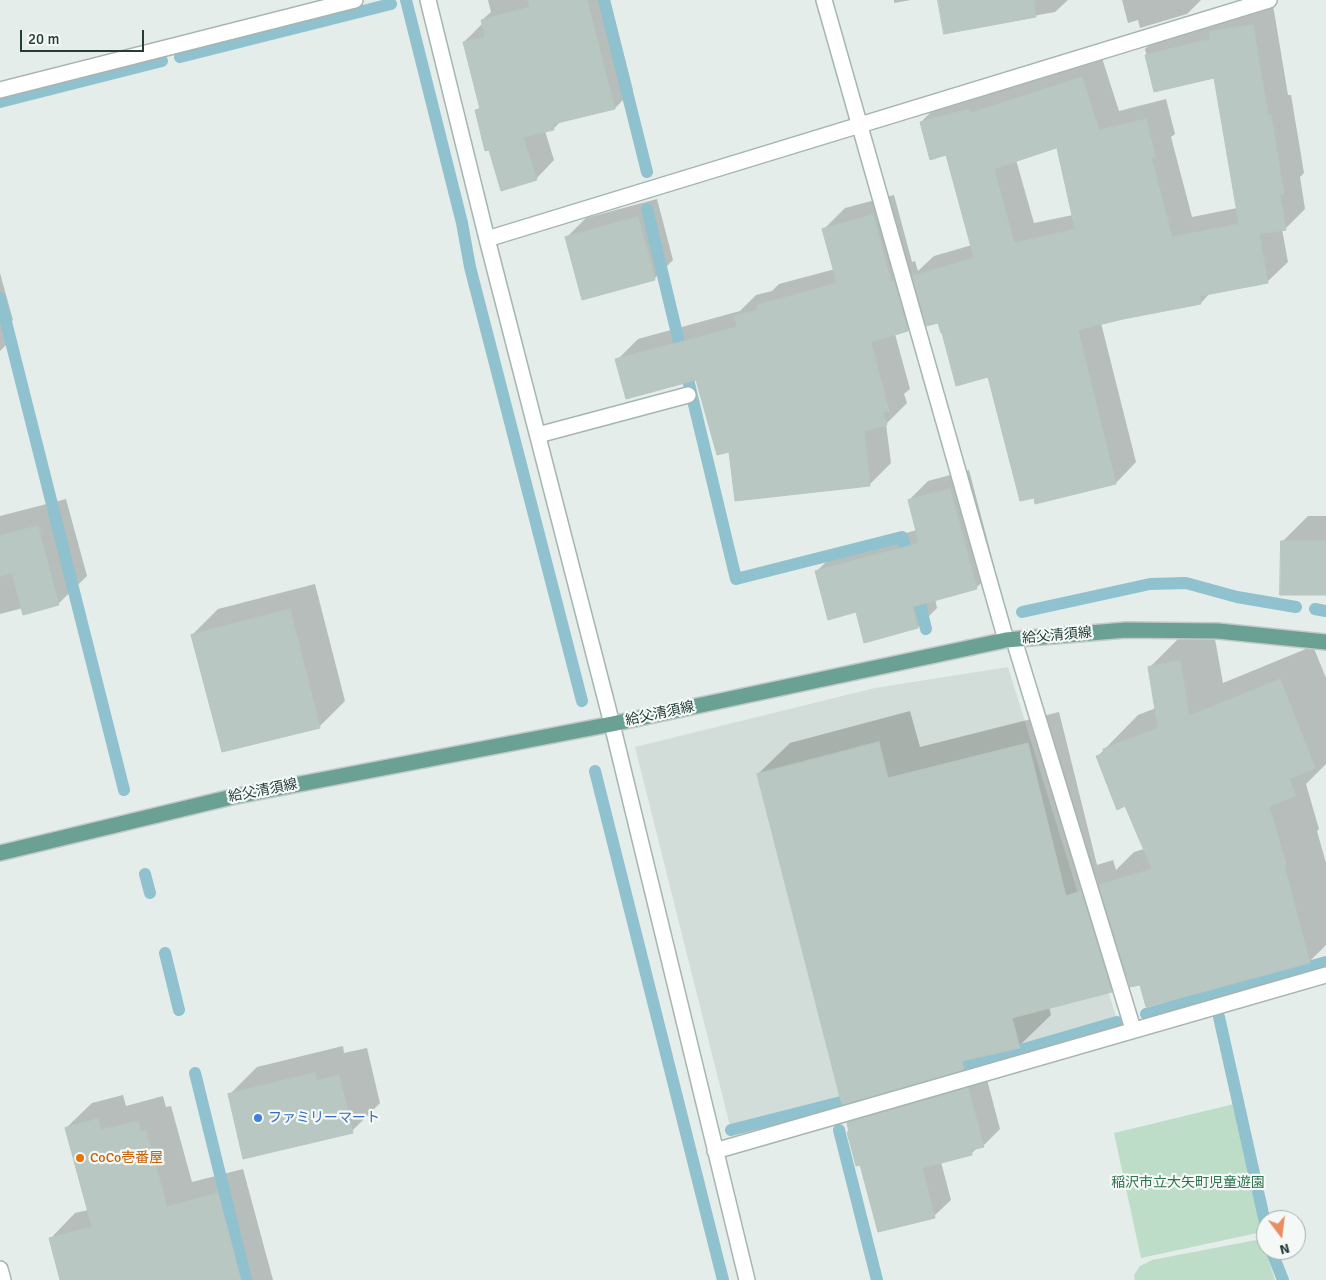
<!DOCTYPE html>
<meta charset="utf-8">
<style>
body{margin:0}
#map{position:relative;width:1326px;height:1280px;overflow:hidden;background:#e4ede9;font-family:Signika,sans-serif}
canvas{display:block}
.north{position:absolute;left:1256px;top:1210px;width:50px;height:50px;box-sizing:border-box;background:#f4f9f7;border:1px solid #a1aeab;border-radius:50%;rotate:165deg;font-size:14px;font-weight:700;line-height:20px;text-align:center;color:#243d38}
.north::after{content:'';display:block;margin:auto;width:18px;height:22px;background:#eb8d63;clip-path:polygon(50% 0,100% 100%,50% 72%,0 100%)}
.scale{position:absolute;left:20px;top:30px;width:124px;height:22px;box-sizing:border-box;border:2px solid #243d38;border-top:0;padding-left:6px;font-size:15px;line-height:18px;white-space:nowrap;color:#243d38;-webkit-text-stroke:4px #f4f9f7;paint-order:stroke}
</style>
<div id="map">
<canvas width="1326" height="1280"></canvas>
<div class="north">N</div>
<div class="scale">20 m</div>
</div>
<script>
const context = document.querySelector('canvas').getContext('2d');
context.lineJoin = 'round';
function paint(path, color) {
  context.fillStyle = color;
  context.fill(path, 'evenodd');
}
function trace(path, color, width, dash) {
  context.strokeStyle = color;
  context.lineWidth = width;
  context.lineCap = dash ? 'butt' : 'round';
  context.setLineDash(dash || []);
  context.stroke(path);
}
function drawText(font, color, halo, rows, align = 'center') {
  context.font = font + ' Signika,"Noto Sans JP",sans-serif';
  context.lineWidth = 4.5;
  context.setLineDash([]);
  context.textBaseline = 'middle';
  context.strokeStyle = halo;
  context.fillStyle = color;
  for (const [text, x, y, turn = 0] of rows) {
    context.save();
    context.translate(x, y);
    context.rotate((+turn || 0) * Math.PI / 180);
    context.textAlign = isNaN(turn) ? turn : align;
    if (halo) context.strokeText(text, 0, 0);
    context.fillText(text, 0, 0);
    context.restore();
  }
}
paint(new Path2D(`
 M1008,667L1117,1020L848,1097L730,1126L635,747L875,688Z`), '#d2dcd8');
paint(new Path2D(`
 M1234,1104L1262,1232L1141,1258L1114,1133Z
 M1256,1240L1264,1247L1275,1280H1135L1134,1275L1140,1266L1152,1260Z`), '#beddc8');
paint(new Path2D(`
 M488,0H610L633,90L615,108L561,121L554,128L545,131L554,160L536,179L476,111L480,107L464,42L483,23L482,20L491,12Z
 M894,0H911L894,3Z
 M939,0H1068L1055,12L945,32Z
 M1122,0H1201L1187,14L1140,28L1138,20L1128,23Z
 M1273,5L1288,95H1291L1304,173L1300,177L1305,209L1285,229H1282L1288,262L1267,282L1211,292L1201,303L1101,323L1136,462L1116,483L1036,502L989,376L939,321L924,313L908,330L895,334L910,389L904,394L907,403L886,424L891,463L870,484L730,450L697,379L617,360L638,339L740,311L756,295L772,291L779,284L835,269L824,229L845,208L894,195L912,262L915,261L918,271L934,256L972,245L947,154L921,122L941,102L989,89L990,94L1102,58L1119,111L1166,99L1175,134L1171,137L1192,217L1237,208L1215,76L1155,91L1145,49L1165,28ZM1057,147L1073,215L1034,223L1016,160Z
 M657,199L673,260L654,279L567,237L586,218Z
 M0,273L13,320L3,330L7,344L0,351Z
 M969,470L995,569L976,588L935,599L937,608L918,627L857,611L817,571L836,552L917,530L909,500L928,481Z
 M66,499L87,576L58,604L23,608L0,614V516Z
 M1308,516H1326V594L1282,542Z
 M315,584L345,701L319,727L192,635L218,609Z
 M1213,628L1223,683L1313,646L1326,678V764L1306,784L1319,829L1317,831L1326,863V945L1309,962L1141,983L1127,974L1111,991L1049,1007L1051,1015L1019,1046L975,1057L963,1068L758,774L790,743L910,711L920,747L1059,712L1097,865L1113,860L1116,870L1134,852L1144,849L1126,805L1098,756L1138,715L1156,708L1149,668L1183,634Z
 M343,1046L344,1053L367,1048L380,1103L352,1131L229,1095L257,1067Z
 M985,1072L1000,1129L983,1146L978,1147L971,1154L941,1162L951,1200L934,1216L861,1164L848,1123L865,1106Z
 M123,1095L126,1106L163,1096L166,1107L171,1106L192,1182L243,1169L273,1280H61L50,1239L75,1213L88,1210L66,1128L92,1103Z`), '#0003');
trace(new Path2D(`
 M406,0L462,223L470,267L582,701
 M604,0L647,172
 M180,57L391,4
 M0,102L162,61
 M647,209L736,579L902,537L909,561
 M0,298L124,790
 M916,588L926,629
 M1315,609L1326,611
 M1022,612L1150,584L1186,583L1237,597L1296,607
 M595,771L723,1280
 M145,874L150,893
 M165,953L179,1010
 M1146,1014L1326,962
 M1219,1017L1266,1227
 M949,1071L1117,1022
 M195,1073L246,1280
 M731,1130L857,1098
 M839,1130L877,1280
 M1271,1250L1283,1280`), '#8fc1cf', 12);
const building = new Path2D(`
 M528,0H587L615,109L553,124L554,130L523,137L537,180L501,191L489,150L485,151L475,110L480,109L463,42L485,37L481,20L530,7Z
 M938,0H1034L1036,17L944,34Z
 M1253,25L1268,115H1271L1284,194L1280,195L1286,230L1259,234L1268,283L1200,296L1201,304L1123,319L1078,330L1116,484L1035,504L1034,498L1020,501L988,377L956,386L942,333H941L938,323L926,326L912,276L974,258L946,155L930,160L920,122L969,109L970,113L1082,77L1099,130L1146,119L1155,156L1151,157L1172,237L1239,224L1214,78L1154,92L1145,55L1210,39L1209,32ZM1057,148L1075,229L1014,243L994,169Z
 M873,215L891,282L894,281L908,331L871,342L889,411L883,412L887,425L864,431L870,486L735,501L729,452L717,455L696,380L626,399L615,359L737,327L734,316L758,310L757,305L837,283L822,229Z
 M638,217L655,280L582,300L565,237Z
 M950,489L977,589L912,607L918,628L864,643L856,612L828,620L815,571L919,543L908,500Z
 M38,526L59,605L23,615L12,573L0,576V536Z
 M1281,541H1326V595H1280Z
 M290,609L320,728L222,752L191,635Z
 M1180,661L1189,716L1280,679L1315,768L1289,779L1296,796L1269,806L1286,864L1284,865L1310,963L1146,1007L1140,985L1130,987L1099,885L1152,869L1125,806L1117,810L1096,756L1104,753L1103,749L1158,728L1148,667Z
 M879,742L888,778L1028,743L1066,896L1081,891L1112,992L1012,1018L1020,1048L962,1061L964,1070L842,1105L757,774Z
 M315,1073L316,1081L339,1075L353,1133L243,1159L228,1094Z
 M968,1088L984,1147L971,1150L972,1155L922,1168L935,1218L878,1232L860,1165L856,1166L847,1132H849L847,1123Z
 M98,1119L101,1130L138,1121L141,1132L146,1130L167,1207L218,1193L241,1280H60L49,1238L92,1227L65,1128Z`);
paint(building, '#b9c7c2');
trace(building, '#b6c6c0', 1);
const minor = new Path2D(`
 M428,0L487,239L612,724L747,1280
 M824,0L1006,640
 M0,90L355,0
 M487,239L1269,0
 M538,435L688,395
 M1014,640L1133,1029
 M715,1151L1326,975
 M0,1269L3,1280`);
const major = new Path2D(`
 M0,853L232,797L612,724L1006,640L1126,630L1218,631L1326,642`);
trace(minor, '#a7b5b0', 18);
trace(major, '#c2c9c7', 18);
trace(minor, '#fff', 15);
trace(major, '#6ba095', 15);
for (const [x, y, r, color] of [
 [258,1118,5,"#3f7fe0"],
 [80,1158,5,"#e8710a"]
]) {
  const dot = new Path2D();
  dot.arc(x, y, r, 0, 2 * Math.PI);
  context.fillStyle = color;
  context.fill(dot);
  trace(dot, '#f4f9f7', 2);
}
drawText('14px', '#243d38', '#f4f9f7', [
 ["給父清須線",1057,636,-5],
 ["給父清須線",660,714,-12],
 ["給父清須線",263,791,-11]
]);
drawText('14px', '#366cbe', '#f4f9f7', [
 ["ファミリーマート",268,1118]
], 'left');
drawText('14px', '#c56008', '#f4f9f7', [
 ["CoCo壱番屋",90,1158]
], 'left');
drawText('14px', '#30724e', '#f4f9f7', [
 ["稲沢市立大矢町児童遊園",1188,1183]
]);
</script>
